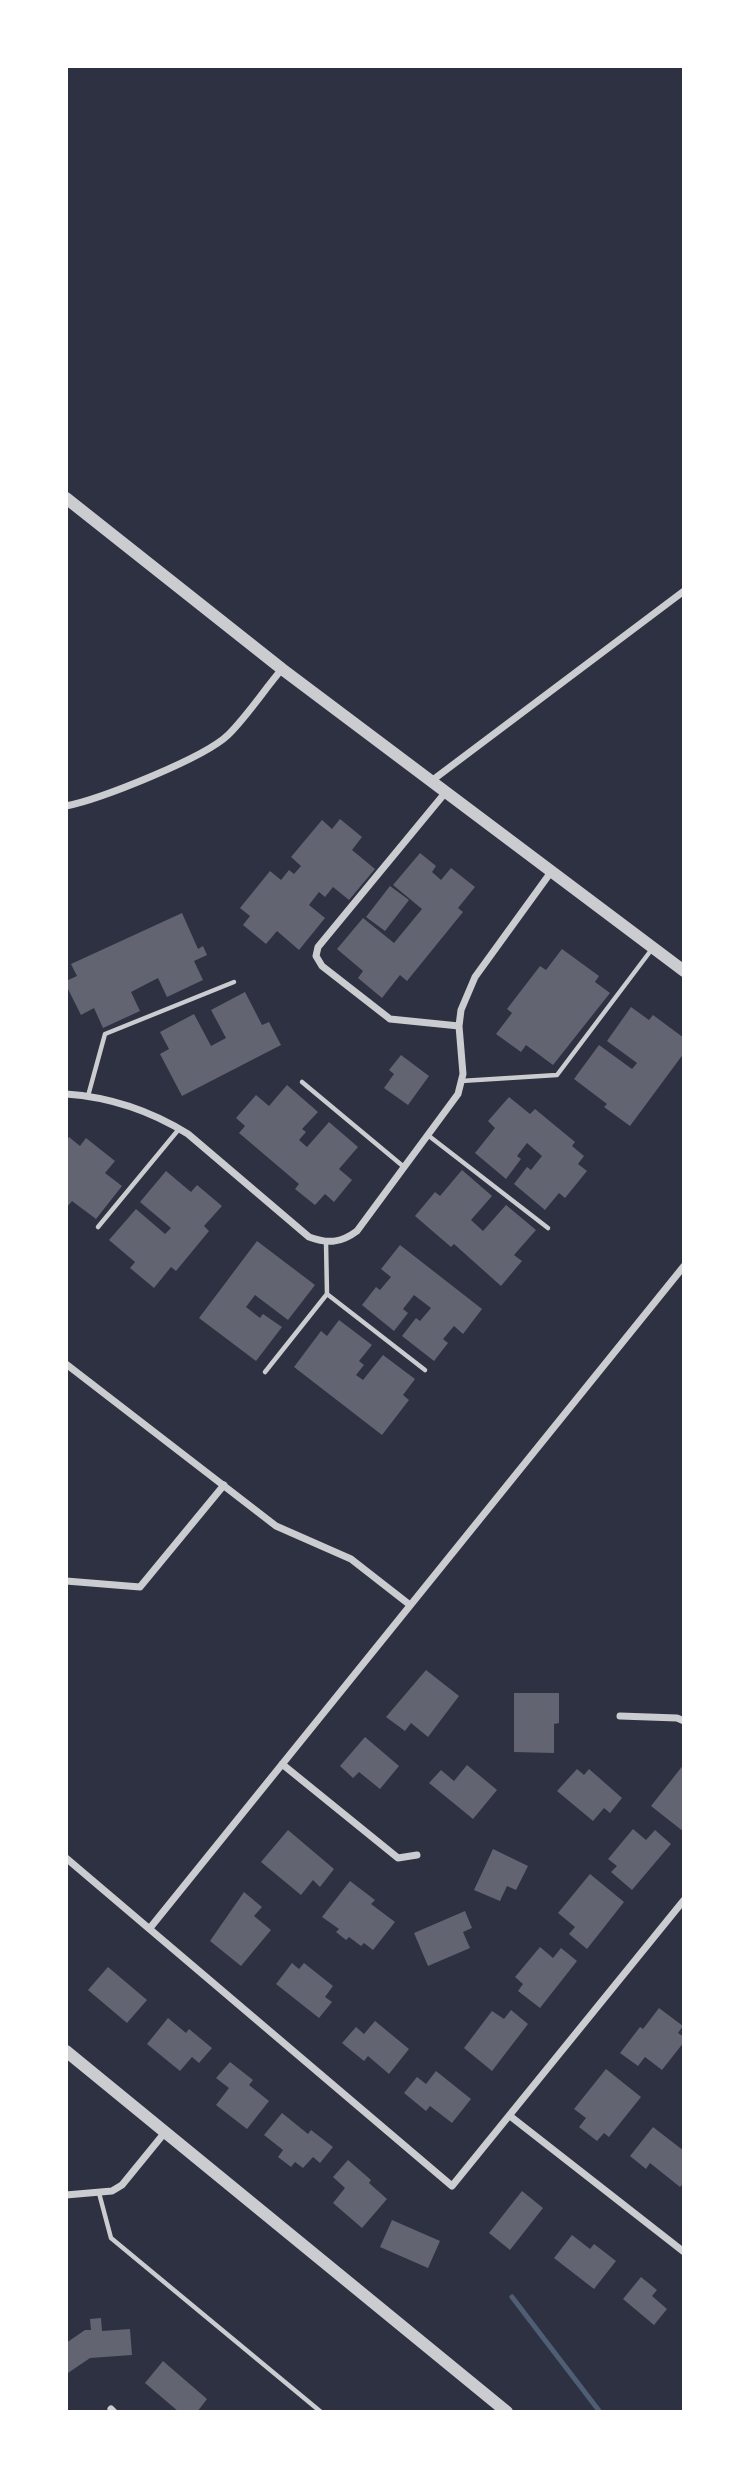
<!DOCTYPE html>
<style>
body{margin:0}
#map{position:relative;width:750px;height:2478px;overflow:hidden;background:#2d3142;font-family:Mulish,sans-serif}
canvas{display:block}
.frame{position:absolute;inset:0;border:68px solid #fff;pointer-events:none}
</style>
<div id="map">
<canvas width="750" height="2478"></canvas>
<div class="frame"></div>
</div>
<script>
const context = document.querySelector('canvas').getContext('2d');
context.lineJoin = 'round';
function trace(path, color, width, dash) {
  context.strokeStyle = color;
  context.lineWidth = width;
  context.lineCap = dash ? 'butt' : 'round';
  context.setLineDash(dash || []);
  context.stroke(path);
}
function paint(path, color) {
  context.fillStyle = color;
  context.fill(path, 'evenodd');
}
trace(new Path2D(`
 M512,2297L600,2412`), '#4f5d75', 5);
paint(new Path2D(`
 M340,819L362,837L352,850L375,869L349,900L333,887L325,897L319,892L309,905L325,918L299,950L277,931L266,944L243,925L250,916L240,908L270,871L281,880L289,870L294,874L301,866L291,857L322,820L332,829Z
 M420,853L436,866L432,872L441,880L451,868L475,887L458,908L463,912L407,981L400,975L382,998L358,978L363,971L337,949L363,918L394,943L422,909L393,885Z
 M390,886L409,900L385,931L366,917Z
 M182,913L198,949L203,946L207,955L194,961L203,980L167,997L158,978L131,992L140,1011L103,1028L94,1008L81,1015L66,985V981L77,976L71,964Z
 M562,949L599,976L595,982L610,993L553,1065L526,1045L521,1052L496,1034L512,1013L507,1009L540,966L546,970Z
 M245,992L262,1025L269,1022L281,1045L182,1096L160,1054L169,1049L160,1032L194,1014L211,1046L226,1038L211,1010Z
 M631,1007L649,1020L653,1015L684,1038V1053L630,1126L604,1107L607,1104L574,1079L599,1045L632,1069L637,1063L607,1041Z
 M401,1055L429,1076L408,1105L384,1088L394,1074L389,1070Z
 M287,1085L318,1112L302,1129L306,1132L299,1140L307,1147L329,1122L358,1147L339,1169L352,1180L334,1202L325,1194L315,1205L295,1189L299,1184L239,1133L245,1126L236,1118L256,1095L269,1106Z
 M509,1097L530,1114L535,1109L575,1142L572,1146L584,1156L578,1164L587,1171L565,1198L559,1193L545,1210L514,1184L527,1167L531,1170L542,1156L527,1143L517,1156L521,1159L506,1179L475,1153L495,1128L488,1121Z
 M69,1137L80,1146L86,1138L115,1161L105,1173L122,1186L96,1219L72,1201L66,1208V1140Z
 M462,1170L492,1196L471,1220L483,1231L506,1205L536,1230L514,1255L522,1261L501,1286L454,1244L451,1247L415,1216L435,1192L440,1196Z
 M166,1171L191,1192L197,1185L222,1206L204,1226L209,1231L176,1271L171,1267L154,1288L130,1268L135,1262L109,1240L136,1209L165,1234L171,1228L140,1202Z
 M257,1241L315,1285L288,1320L255,1295L246,1307L260,1318L263,1314L282,1327L256,1361L199,1318Z
 M400,1245L482,1309L463,1334L454,1326L443,1339L448,1343L434,1361L402,1336L416,1318L420,1321L431,1308L414,1295L403,1309L408,1313L394,1331L362,1305L376,1287L380,1290L391,1277L381,1269Z
 M339,1320L372,1345L359,1361L364,1365L356,1375L363,1380L383,1355L415,1379L403,1395L409,1400L382,1435L294,1367L321,1331L327,1336Z
 M426,1670L459,1696L428,1737L411,1723L405,1731L386,1717Z
 M514,1693H559V1723L554,1724V1753L514,1752Z
 M365,1737L399,1766L380,1789L359,1772L353,1778L340,1766Z
 M684,1764V1832L651,1806Z
 M467,1765L497,1790L473,1819L429,1783L441,1770L454,1781Z
 M577,1769L584,1775L589,1769L622,1798L610,1813L604,1808L593,1821L557,1791Z
 M633,1829L646,1840L655,1830L671,1844L632,1890L611,1872L617,1866L608,1859Z
 M288,1830L334,1869L320,1887L313,1880L301,1895L261,1862Z
 M493,1849L528,1866L516,1890L507,1886L500,1901L474,1890Z
 M590,1874L624,1902L587,1949L569,1934L575,1927L558,1913Z
 M350,1881L375,1900L371,1904L395,1922L373,1950L364,1943L361,1946L349,1937L346,1940L336,1932L339,1929L322,1917Z
 M244,1892L262,1907L254,1916L271,1930L241,1966L210,1941Z
 M465,1911L472,1928L463,1932L470,1948L428,1966L414,1933Z
 M540,1947L553,1958L561,1948L577,1961L540,2008L518,1991L523,1984L515,1977Z
 M292,1963L299,1969L304,1963L333,1986L325,1997L332,2002L319,2018L276,1984Z
 M108,1967L147,2000L127,2023L88,1990Z
 M659,2008L683,2026L678,2033L684,2037V2042L662,2070L645,2057L638,2066L620,2053L640,2027L643,2029Z
 M511,2010L528,2024L492,2071L464,2048L492,2011L504,2019Z
 M168,2018L186,2033L189,2029L212,2048L199,2063L192,2057L180,2071L147,2044Z
 M375,2021L409,2049L389,2074L368,2056L364,2061L342,2043L356,2027L364,2034Z
 M230,2062L253,2080L249,2085L269,2101L247,2129L216,2105L229,2088L216,2078Z
 M606,2069L641,2097L609,2137L604,2133L597,2141L579,2127L586,2118L574,2109Z
 M436,2071L471,2099L452,2123L430,2106L426,2111L404,2093L417,2077L426,2084Z
 M282,2113L308,2134L311,2130L333,2147L320,2163L313,2157L303,2168L295,2162L291,2167L278,2157L283,2150L264,2135Z
 M653,2127L684,2151V2183L680,2187L650,2163L646,2169L630,2156Z
 M348,2160L371,2180L369,2183L387,2199L362,2228L333,2203L345,2188L333,2177Z
 M522,2191L543,2208L510,2250L489,2233Z
 M392,2220L440,2241L428,2268L380,2247Z
 M572,2235L590,2249L594,2244L616,2261L594,2289L554,2258Z
 M641,2277L657,2290L652,2296L667,2309L654,2325L623,2299Z
 M101,2318L102,2331L130,2329L132,2355L90,2358L68,2373L66,2343L85,2330H91L90,2319Z
 M163,2361L207,2399L197,2412H179L145,2383Z`), '#626471');
trace(new Path2D(`
 M461,1081L557,1075L652,949
 M302,1082L404,1167
 M88,1096L105,1034L234,982
 M429,1136L548,1228
 M98,1227L179,1129
 M326,1242L327,1294L425,1370
 M265,1372L327,1294
 M99,2193L111,2238L321,2412`), '#caccd0', 4.5);
trace(new Path2D(`
 M430,782L684,591
 M445,793L318,947L316,956L322,966L390,1019L459,1026
 M66,806C101,799 204,758 228,735C248,715 264,690 282,669
 M66,1094C110,1097 151,1111 188,1134L309,1237C328,1244 341,1243 357,1231L458,1094L463,1074L459,1026L461,1010L475,977L551,872
 M66,1364L276,1526L351,1559L410,1605
 M66,1581L140,1587L224,1485
 M620,1716L677,1718L684,1721
 M282,1764L398,1858L417,1855
 M66,1858L452,2186L684,1900
 M150,1928L684,1266
 M510,2116L684,2252
 M66,2195L112,2191L122,2185L166,2131
 M111,2409L114,2412`), '#caccd0', 7);
trace(new Path2D(`
 M66,498L282,669L684,971
 M66,2051L507,2412`), '#caccd0', 12);
</script>
